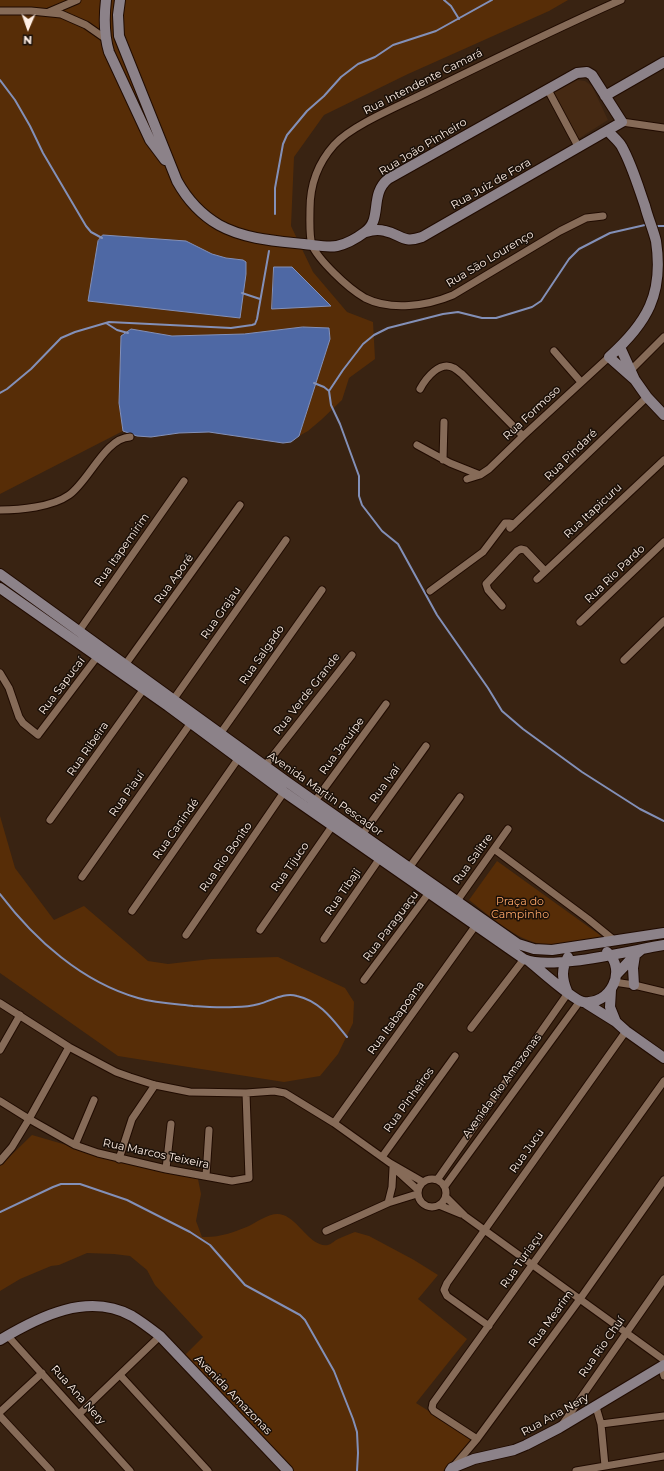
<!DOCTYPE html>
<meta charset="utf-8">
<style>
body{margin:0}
#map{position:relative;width:664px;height:1471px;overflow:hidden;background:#392312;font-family:Montserrat,sans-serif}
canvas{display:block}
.north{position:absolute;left:8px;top:8px;width:40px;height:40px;-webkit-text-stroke:3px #190f08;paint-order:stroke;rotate:182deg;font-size:11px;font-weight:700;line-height:16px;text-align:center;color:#ffefe5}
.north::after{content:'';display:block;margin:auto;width:14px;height:18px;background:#ffefe5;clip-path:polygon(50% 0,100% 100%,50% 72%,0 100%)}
</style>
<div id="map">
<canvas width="664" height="1471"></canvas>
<div class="north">N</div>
</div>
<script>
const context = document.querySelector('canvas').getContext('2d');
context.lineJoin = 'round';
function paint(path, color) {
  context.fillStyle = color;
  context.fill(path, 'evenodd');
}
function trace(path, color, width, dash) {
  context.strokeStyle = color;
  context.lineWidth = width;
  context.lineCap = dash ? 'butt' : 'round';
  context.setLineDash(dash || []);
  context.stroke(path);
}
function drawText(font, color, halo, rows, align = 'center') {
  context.font = font + ' Montserrat,sans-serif';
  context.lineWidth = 3;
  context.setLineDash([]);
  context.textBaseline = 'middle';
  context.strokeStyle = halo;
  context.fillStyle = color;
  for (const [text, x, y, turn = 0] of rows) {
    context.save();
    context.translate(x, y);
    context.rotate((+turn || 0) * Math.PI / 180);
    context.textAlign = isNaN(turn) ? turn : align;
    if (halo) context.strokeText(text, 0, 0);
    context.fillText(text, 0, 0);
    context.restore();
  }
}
paint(new Path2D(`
 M577,80L585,81L592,86L608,120L578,139L553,93Z`), '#452913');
paint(new Path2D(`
 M0,0H568L549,11L408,74L324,115L294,157L291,226L313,272L347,312L373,322L375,359L349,378L342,400L321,420L308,431L299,436L330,339L329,328L303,327L244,334L172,336L131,329L121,336L119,403L123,431L0,494ZM98,241H186L212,254L226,258L243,260L240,318L89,301ZM292,267L330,305V306L274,268Z
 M0,816L15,868L54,920L84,906L148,961L168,964L211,959L278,957L345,988L354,1002L353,1023L338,1054L320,1076L284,1082L118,1056L0,973Z
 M497,861L604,938C587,941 569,945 552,945C522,946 491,917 469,900Z
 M32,1135L118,1160L198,1179L201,1194L196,1221L202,1237C218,1238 235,1232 249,1226C259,1221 272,1211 283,1215C299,1220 311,1248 328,1245C332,1244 335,1240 338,1239C344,1236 350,1234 355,1232L369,1236L414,1260L438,1275L418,1299L467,1339L416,1403L473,1439L443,1471H290L184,1356L203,1337L155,1285L147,1270L130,1256L114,1254L87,1253L59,1265L51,1266L20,1279L0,1291V1166Z`), '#572d07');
const water = new Path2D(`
 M103,235L186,241L212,254L226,258L243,260L246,262V274L240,318L88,301L98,241Z
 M274,267H292L331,306L272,309Z
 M303,327L329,328L330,339L299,436L291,442L283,443L209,432L179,433L151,437L137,436L123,431L119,403L121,336L131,329L172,336L244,334Z`);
paint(water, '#4e68a4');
trace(water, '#8390b8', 1);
trace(new Path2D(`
 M444,0L451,6L459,19
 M0,80L15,100L30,126L43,153L86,226L91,232L102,238
 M275,214V188L283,144L287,135L307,111L324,96L341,77L358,64L375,57L393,45L436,31L492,0
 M658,226H664
 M242,293L260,299
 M106,323L117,330L128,333
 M314,383L324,387L329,391L331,405L340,424L359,476V496L362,505L382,531L398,544L437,615L488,688L502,711L523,729L582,772L640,809L664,821
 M329,391L343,370L363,344L374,335L388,328L443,314L458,312L482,318H496L532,307L541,301L569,259L579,249L610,233L645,225
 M0,393L7,389L31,369L61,338L75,332L109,322L231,328L252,325L255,324L257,319L269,251
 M0,894C35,940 82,982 138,998C156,1003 175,1004 193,1006C206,1007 221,1008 235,1007C243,1007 252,1006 259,1004C271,1001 284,992 297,996C320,1001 333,1020 347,1037
 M0,1212L53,1187L61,1184H80L127,1200L190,1232L210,1245L245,1285L300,1315L305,1320L334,1371L353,1419L357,1432L358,1453L357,1471`), '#8390b8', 2);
const street = new Path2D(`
 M0,11H31L61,14L86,25L106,39
 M49,12L77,0
 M548,90L579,148
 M622,122L664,128
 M603,216L586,218L560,231L453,295C427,306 391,311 365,298C353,291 344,283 334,273C327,266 316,255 312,245C309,236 310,219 310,209C310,185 318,163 334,145C352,125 399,106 425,93C490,61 555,29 621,0
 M554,351L581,382
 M629,372L664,337
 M420,389C426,378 440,360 454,368C456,369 459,372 462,374L523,436
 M417,445L450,463L480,475
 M443,460L444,422
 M467,479L480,475L489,469L523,436L609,357
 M0,510C20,510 52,507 69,495C89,481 105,438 130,437
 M510,528L647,397
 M537,579L664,460
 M430,591L483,552L505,523H509L514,524
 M502,606L488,590L486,584L517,551L521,549L525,550L545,571
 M580,622L664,542
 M79,631L184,481
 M624,660L664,621
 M125,665L240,505
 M0,673L9,688L19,717L23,723L38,735L100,653
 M173,700L286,540
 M220,734L322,590
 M265,766L352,655
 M315,801L386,704
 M50,820L143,690
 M362,835L426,746
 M494,849L588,919L615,941
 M409,868L460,797
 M82,877L190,724
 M457,901L508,829
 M132,911L238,759
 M260,930L335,822
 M186,935L284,792
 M324,939L380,858
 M364,980L431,890
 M614,982L634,985L664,992
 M0,1003L69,1047L116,1072L130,1077L155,1085L190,1092L246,1093L274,1091L285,1093L334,1123L390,1163L423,1182
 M471,1028L524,959
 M0,1050L20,1015
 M0,1101L29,1119L75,1145L98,1153L166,1169L232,1181L249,1178L246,1093
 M334,1123L476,925
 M75,1145L94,1100
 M382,1157L455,1056
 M119,1159L132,1119L155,1085
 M0,1161L12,1147L29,1119L69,1047
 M166,1169L171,1124
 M397,1171L418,1190
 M206,1176L209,1130
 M418 1193a14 14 0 1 1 28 0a14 14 0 1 1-28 0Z
 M437,1180L568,993
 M445,1186L580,1001
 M446,1197L465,1216L664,1360
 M388,1203L392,1187L393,1168
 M439,1205L461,1214
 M326,1231L388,1203L417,1194
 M489,1326L447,1296L444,1290L447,1283L626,1031
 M7,1335L130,1471
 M662,1367L664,1376
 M120,1375L208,1471
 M596,1407L601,1424L605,1466
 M0,1412L42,1373
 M79,1414L160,1336
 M0,1416L51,1471
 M601,1424L664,1416
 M562,1425L664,1279
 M477,1439L434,1411L432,1408L433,1403L664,1081
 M454,1466L477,1439L580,1299L664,1180
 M576,1471L664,1456`);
const secondary = new Path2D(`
 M106,0C104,17 104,35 109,52L150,140L165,160
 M120,0L118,15L119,36L177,181C187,199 200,214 219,225C244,239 276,241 304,244C315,245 327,248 337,246C346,244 357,238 365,232C383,219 369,195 388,179L577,73L587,72L592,75L622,122
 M605,96L664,62
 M608,131C612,136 619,141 622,147C632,165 638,186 645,206C648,218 653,229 656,241C664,294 647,323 609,357L635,380
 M366,232C372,230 378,229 385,231C401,234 402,244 422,237L622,122
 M620,347L635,380L647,397L664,415
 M0,574L290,784L518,944L534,949L552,950L664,933
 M0,588L168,706L284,792L524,959C551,971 632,950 664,945
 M529,961C539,969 573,1000 583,1002C610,1006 628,970 607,952
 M616,975L635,955L641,950
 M634,985L633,968L635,955
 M611,990L610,1007L616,1022
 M567,991C562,979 561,969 568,957
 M584,1002L616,1022L626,1031L664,1058
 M0,1340C40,1316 88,1292 132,1316C142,1322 151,1329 160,1336L288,1471
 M450,1471L452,1468L474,1459L514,1450L526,1445L559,1428L664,1365`);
trace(street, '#200b00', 9);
trace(secondary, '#200b00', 12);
trace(street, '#866b58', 7);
trace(secondary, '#8c8289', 10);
drawText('11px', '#ffefe5', '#190f08', [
 ["Rua Intendente Camará",423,82,-27],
 ["Rua João Pinheiro",423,147,-31],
 ["Rua Juiz de Fora",491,184,-30],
 ["Rua São Lourenço",490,259,-31],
 ["Rua Formoso",532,413,-43],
 ["Rua Pindaré",571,455,-44],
 ["Rua Itapicuru",593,511,-43],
 ["Rua Itapemirim",122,550,-55],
 ["Rua Rio Pardo",615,574,-44],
 ["Rua Aporé",174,579,-54],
 ["Rua Grajau",221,613,-55],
 ["Rua Salgado",262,655,-55],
 ["Rua Sapucaí",62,686,-53],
 ["Rua Verde Grande",307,694,-52],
 ["Rua Jacuípe",342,746,-54],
 ["Rua Ribeira",88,749,-55],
 ["Rua Ivaí",385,784,-54],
 ["Rua Piauí",127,794,-55],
 ["Avenida Martin Pescador",325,794,35],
 ["Rua Canindé",176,829,-55],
 ["Rua Rio Bonito",226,857,-55],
 ["Rua Salitre",473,859,-54],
 ["Rua Tijuco",290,867,-55],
 ["Rua Tibaji",343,892,-55],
 ["Rua Paraguaçu",391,926,-53],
 ["Rua Itabapoana",396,1018,-54],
 ["Avenida Rio Amazonas",502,1086,-54],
 ["Rua Pinheiros",409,1100,-54],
 ["Rua Jucu",527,1151,-55],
 ["Rua Marcos Teixeira",156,1154,12],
 ["Rua Turiaçu",522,1260,-55],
 ["Rua Mearim",551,1319,-54],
 ["Rua Rio Chuí",602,1347,-55],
 ["Rua Ana Nery",78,1395,48],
 ["Avenida Amazonas",233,1395,46],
 ["Rua Ana Nery",555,1415,-29]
]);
drawText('11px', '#fea767', '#190f08', [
 ["Praça do",520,902],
 ["Campinho",520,915]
]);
</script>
